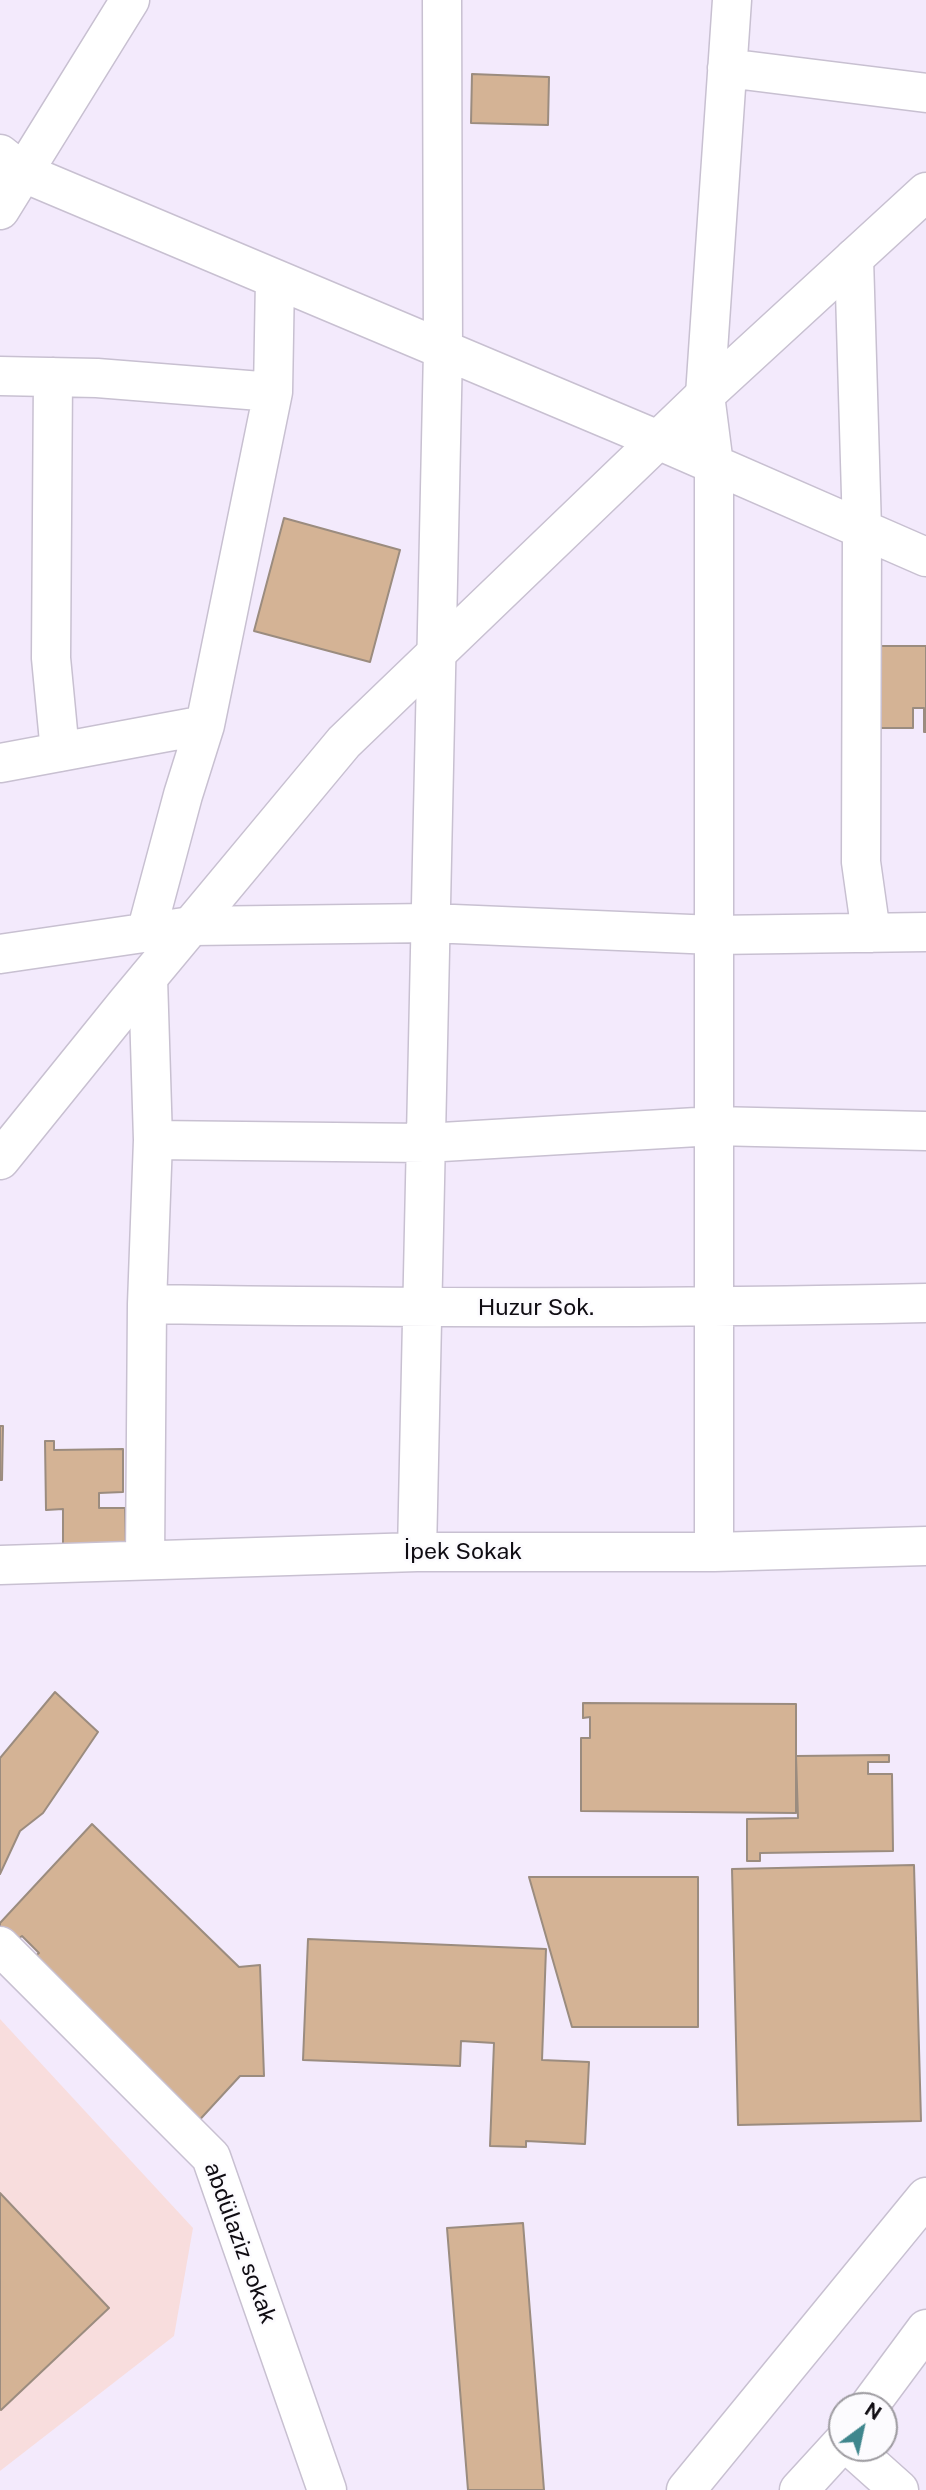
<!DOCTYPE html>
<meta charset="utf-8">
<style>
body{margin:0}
#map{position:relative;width:926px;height:2490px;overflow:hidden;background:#f3eafc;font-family:"Public Sans",sans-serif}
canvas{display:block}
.north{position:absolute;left:828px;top:2392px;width:70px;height:70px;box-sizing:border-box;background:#fcfbfe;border:2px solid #9d9ba0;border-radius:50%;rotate:33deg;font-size:19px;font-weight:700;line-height:28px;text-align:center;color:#0f0c12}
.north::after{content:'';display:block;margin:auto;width:24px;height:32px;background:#3f868d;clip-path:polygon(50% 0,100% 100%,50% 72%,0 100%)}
</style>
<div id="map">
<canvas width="926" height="2490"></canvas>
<div class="north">N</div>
</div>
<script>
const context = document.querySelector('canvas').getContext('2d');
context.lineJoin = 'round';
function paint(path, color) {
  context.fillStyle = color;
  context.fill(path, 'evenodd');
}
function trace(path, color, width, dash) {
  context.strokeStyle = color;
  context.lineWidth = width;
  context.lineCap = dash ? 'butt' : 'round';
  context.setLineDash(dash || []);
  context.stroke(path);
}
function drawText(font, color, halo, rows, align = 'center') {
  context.font = font + ' "Public Sans",sans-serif';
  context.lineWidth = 5;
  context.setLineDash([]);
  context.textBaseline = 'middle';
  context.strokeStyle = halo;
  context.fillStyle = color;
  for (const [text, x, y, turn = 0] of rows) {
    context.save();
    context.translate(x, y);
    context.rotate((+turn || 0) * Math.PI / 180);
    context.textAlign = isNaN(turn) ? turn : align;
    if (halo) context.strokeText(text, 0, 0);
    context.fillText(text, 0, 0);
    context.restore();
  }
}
paint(new Path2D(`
 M0,2019L193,2228L174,2336L0,2471Z`), '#f8dddd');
const building = new Path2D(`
 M472,74L549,77L548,125L471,123Z
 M284,518L400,550L370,662L254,631Z
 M879,646H926V732H924V708H913V728H878Z
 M0,1426H3L2,1480H0Z
 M45,1441H54V1450L123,1449V1492L99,1493V1508H125L126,1552H63V1509L46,1510Z
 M55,1692L98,1732L43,1813L20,1831L0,1874V1758Z
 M583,1703L796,1704V1813L581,1811V1738H590V1717L583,1718Z
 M889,1755V1762H868V1774H892L893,1851L760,1853V1861H747V1819L798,1818L796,1756Z
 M92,1824L239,1967L260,1965L264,2076H240L193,2127L25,1964L39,1953L22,1936L9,1945L0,1938V1923Z
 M914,1865L921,2121L738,2125L732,1869Z
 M529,1877H698V2027H572Z
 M308,1939L546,1949L542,2060L589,2062L585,2144L526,2141V2147L490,2146L494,2043L461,2041L460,2066L303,2060Z
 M0,2193L109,2308L1,2410L0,2409Z
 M523,2223L544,2490H468L447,2228Z`);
paint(building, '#d4b395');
trace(building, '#9b8c7f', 2);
const street = new Path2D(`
 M727,68L926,93
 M0,154L24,173L658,440L926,557
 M0,210L130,0
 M854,258L862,529L861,862L871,933
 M0,376L97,378L273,392
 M53,377L51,658L60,752
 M0,763L205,725
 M146,933L183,795L205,725L273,392L275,279
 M0,954L191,926L430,923L714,935L926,932
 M153,1140L425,1143L714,1126L926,1131
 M147,1304C407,1308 666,1309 926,1303
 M417,1552L443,350L442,0
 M714,1552V465L705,395L732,0
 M145,1560L147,1304L153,1140L148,978
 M0,1565L417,1552H714L926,1546
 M0,1946L211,2157L327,2490
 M852,2448L899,2490`);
const secondary = new Path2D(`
 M0,1160L126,1004L344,742L705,395L926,192
 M869,2406L926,2329
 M686,2490L926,2197
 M799,2490L842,2443`);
trace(street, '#c8c0d1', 41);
trace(secondary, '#c8c0d1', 41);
trace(street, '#fff', 38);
trace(secondary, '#fff', 38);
drawText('23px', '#0f0c12', '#fcfbfe', [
 ["Huzur Sok.",536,1308],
 ["İpek Sokak",463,1552],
 ["abdülaziz sokak",240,2243,70]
]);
</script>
